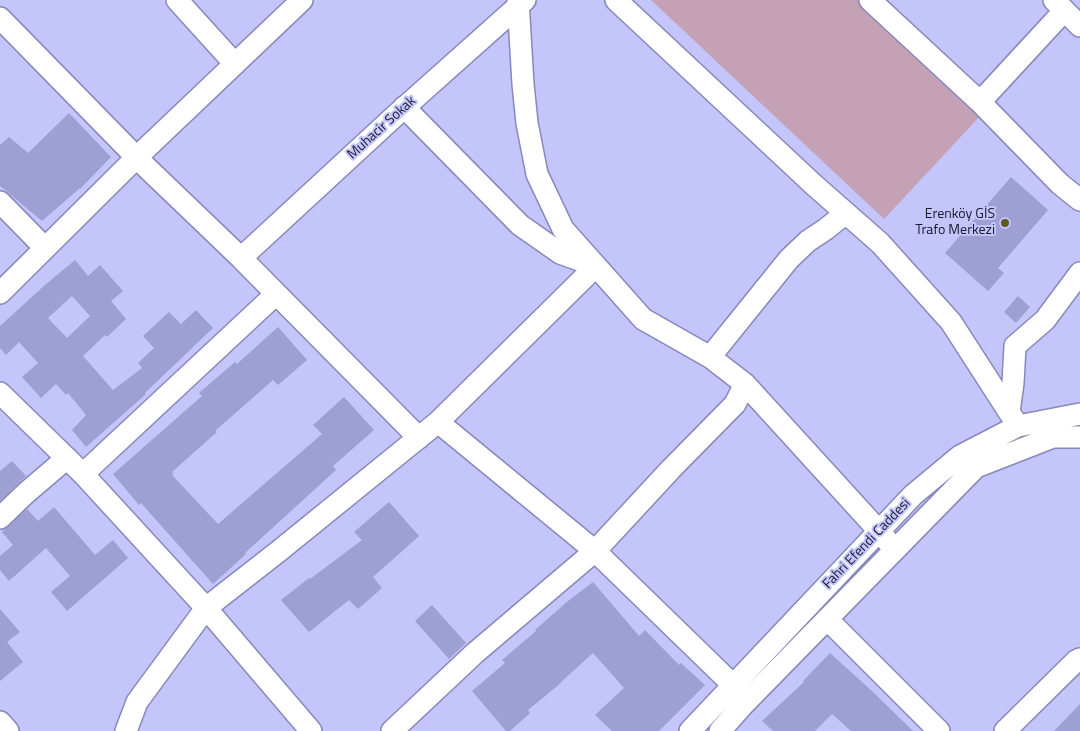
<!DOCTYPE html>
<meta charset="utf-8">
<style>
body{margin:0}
canvas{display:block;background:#c3c5fb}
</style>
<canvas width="1080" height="731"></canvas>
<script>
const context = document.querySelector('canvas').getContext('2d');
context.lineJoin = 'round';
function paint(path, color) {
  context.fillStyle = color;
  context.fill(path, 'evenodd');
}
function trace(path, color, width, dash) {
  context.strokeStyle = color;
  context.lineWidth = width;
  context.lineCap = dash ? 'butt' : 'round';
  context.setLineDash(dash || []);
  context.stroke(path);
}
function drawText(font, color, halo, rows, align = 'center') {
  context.font = font + ' "Titillium Web",sans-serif';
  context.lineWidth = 4;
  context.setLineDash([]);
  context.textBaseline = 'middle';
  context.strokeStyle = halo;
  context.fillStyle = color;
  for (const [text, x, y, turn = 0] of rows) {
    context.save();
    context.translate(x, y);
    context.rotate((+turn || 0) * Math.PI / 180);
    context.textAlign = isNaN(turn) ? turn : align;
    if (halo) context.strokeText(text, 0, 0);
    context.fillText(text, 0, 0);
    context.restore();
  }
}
paint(new Path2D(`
 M651,0H860L982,114L884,219Z`), '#c5a1b5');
paint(new Path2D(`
 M69,113L111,157L80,189V188L42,221L0,186V145L9,137L28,153Z
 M1011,177L1048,210L998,268L1004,273L988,291L945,253Z
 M75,260L88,276L100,265L123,291L111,301L126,319L107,337L105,335L83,356L113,390L142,368L138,363L154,348L143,336L169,312L181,324L196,310L213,328L145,393L146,394L86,447L72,430L86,415L68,393L66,395L56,384L41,398L22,377L38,363L19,342L6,355L0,348V326L45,285ZM72,296L90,316L67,338L48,318Z
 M1018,296L1030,307L1016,323L1004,312Z
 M278,327L307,360L278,385L273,380L215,431L217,432L172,472L174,474L172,475L218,524L322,434L313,425L344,397L374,430L333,466L336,470L245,553L246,554L213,584L141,503L139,505L113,474L202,396L199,393L235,362L237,364Z
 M12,461L26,476L0,501V471Z
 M389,502L419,536L373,577L382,588L358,609L349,600L309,632L281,600L309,578L310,579L362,540L354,532Z
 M54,507L95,555L113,540L128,558L67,611L51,592L70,576L46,548L9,581L0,570V556L13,545L2,532L27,509L38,521Z
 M593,582L639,636L645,630L679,665L681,663L705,685L659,731H612L595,715L624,688L593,653L560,683H561L528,710L530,713L510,731H506L472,691L505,663L502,660L536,631L535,630L568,601Z
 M432,605L466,643L449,659L415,621Z
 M0,609L20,632L7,642L23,662L0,681Z
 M830,653L873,692L913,731H851L832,714L815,731H773L762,721L804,682L803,681Z
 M1080,704V731H1054Z`), '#9e9fd3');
const minor = new Path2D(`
 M177,0L235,64
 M616,0L814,185L880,243L951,322L1018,426
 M870,0L980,102L1060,184L1080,200
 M1054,0L1080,26
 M0,18L144,165L241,258L419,438
 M980,102L1064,11
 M404,107L520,225L560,253L596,266L643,319L710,357L745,384L879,531L895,550
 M0,202L45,248
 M241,258L396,115L525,0
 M0,293L137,157L302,0
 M710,357L789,259L808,241L826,229L846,213
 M0,393L83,474L206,608L311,731
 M1009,412L1013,383L1015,346L1045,320L1080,273
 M438,422L595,551L733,685
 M83,474L276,294
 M0,518L26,493L67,458
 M827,619L939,731
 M0,722L8,731
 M126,731L137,702L206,608L279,551L438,422L596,266L563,229L537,174L527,123L523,84L518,0
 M392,731L475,653L595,551L671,469L735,404L745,384
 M690,731L913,495L960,456L1018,426L1080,414
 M720,731L742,706L976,467L1053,437H1080
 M1005,731L1076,661L1080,659`);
trace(minor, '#8788bb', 24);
trace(minor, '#fff', 21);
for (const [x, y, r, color] of [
 [1005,223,5,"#5d5824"]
]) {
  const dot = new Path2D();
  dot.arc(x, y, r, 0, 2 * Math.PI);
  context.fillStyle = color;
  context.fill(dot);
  trace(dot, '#c3c5fb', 2);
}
drawText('14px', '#19192c', '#c3c5fb', [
 ["Muhacir Sokak",382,128,-42],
 ["Fahri Efendi Caddesi",867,544,-46]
]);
drawText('14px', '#19192c', '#c3c5fb', [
 ["Erenköy GİS",995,215],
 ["Trafo Merkezi",995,231]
], 'right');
</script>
